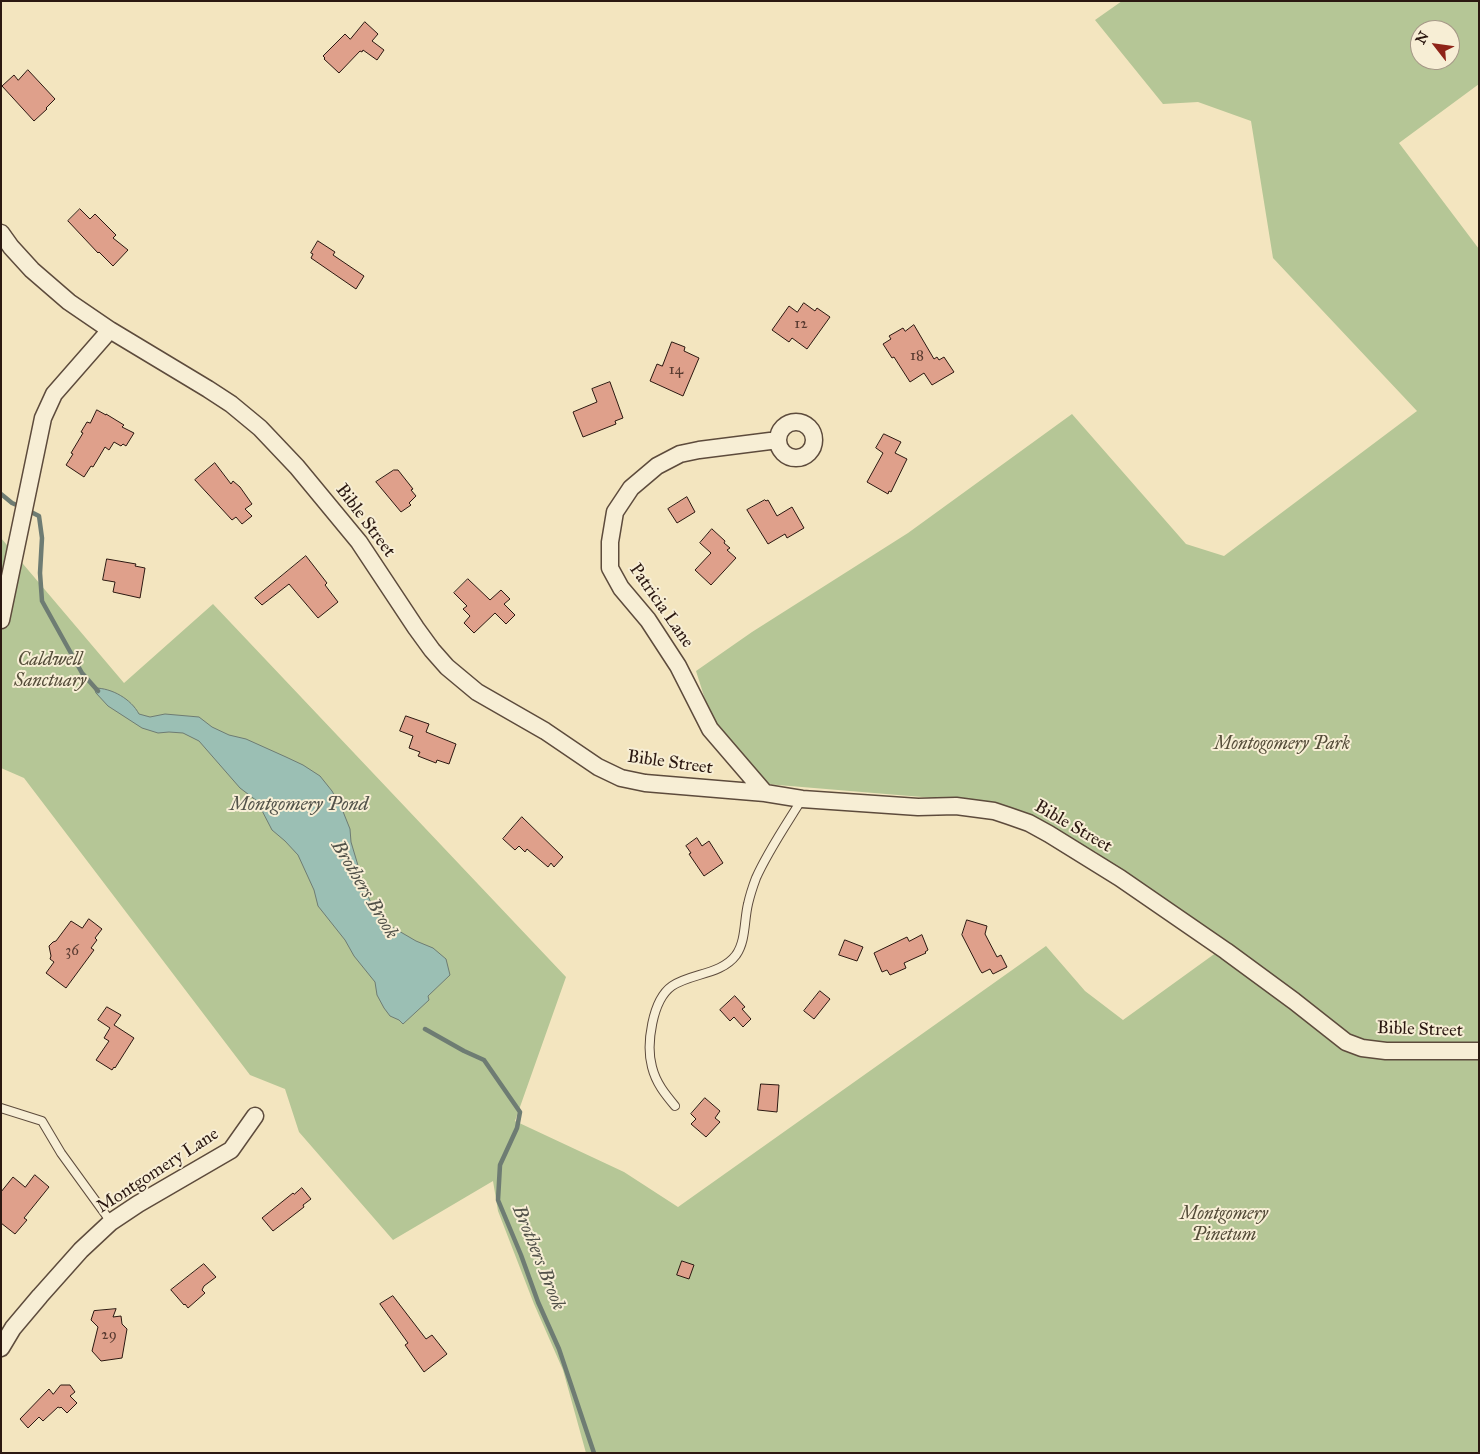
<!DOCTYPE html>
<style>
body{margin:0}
#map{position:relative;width:1480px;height:1454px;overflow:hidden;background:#f3e5bf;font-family:"IM FELL Great Primer",serif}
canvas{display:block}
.frame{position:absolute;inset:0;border:2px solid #2b1811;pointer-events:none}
.north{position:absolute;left:1410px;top:20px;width:50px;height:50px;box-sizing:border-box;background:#f7eed5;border:1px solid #a59887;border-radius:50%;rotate:300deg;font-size:14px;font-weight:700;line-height:20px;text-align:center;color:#2b1811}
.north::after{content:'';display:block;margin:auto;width:18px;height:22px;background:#8f2418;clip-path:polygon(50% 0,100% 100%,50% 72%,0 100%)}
</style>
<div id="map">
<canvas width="1480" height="1454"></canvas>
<div class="frame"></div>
<div class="north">N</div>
</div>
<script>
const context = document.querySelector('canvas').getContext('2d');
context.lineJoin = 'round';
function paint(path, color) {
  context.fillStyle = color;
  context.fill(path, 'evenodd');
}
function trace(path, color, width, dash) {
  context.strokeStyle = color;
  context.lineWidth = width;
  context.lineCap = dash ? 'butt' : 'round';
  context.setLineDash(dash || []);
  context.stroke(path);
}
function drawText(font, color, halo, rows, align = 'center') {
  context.font = font + ' "IM FELL Great Primer",serif';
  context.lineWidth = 4;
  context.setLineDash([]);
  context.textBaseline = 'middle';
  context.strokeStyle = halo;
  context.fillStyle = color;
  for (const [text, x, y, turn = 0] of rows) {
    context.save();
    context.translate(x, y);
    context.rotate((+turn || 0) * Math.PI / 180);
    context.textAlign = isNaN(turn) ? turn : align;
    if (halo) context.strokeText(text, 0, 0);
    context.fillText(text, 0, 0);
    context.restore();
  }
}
paint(new Path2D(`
 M1122,1H1479V84L1399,143L1479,249V1453H586L563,1370L534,1304L498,1211L493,1181L393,1240L299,1132L285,1089L250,1075L24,778L1,768V538L124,683L213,604L566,977L515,1121L624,1172L678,1207L1046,946L1085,991L1123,1020L1224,947L1096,852L1029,818L970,801L754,783L734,748L710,715L696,671L752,632L908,533L1072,414L1186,544L1224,556L1417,411L1273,258L1251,121L1198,102L1163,104L1095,20ZM1420,30H1450V60H1420Z`), '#b5c696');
const water = new Path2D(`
 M95,688C112,688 131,699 139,714L150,717L165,714L199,717L212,727L229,735L246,739L286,757L303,765L320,776L332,791L342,809L350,829L351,842L365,889L374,910L392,927L416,941L433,948L446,959L450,975L428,996L429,1000L403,1024L399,1020L390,1016L384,1008L377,995L375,982L354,956L345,940L318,906L314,890L298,855L285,841L272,830L257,801L240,788L199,741L183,733L169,732L158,733L142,728L108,706L96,693Z`);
paint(water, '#9bbfb4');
trace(water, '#6e7c73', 1);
trace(new Path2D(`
 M1,494L12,503L21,507
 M27,510L39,516L42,538L40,573L42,601L82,673L98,691
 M425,1029L464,1051L484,1060L520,1112L517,1128L500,1165L498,1200L521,1255L538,1302L559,1349L594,1453`), '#6e7c73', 4.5);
const building = new Path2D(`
 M365,22L378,34L372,41L384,50L377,60L363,50L362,52L360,51L339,73L324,59L325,58L323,56L345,34L350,39Z
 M28,70L55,99L46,108L47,109L34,121L2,86L14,75L18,80Z
 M80,209L90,219L95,214L116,235L113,238L128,250L113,266L99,252L98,253L68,221Z
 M318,241L335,252L333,255L364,276L356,289L311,258L313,254L311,253Z
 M804,303L815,311L817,308L830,317L807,349L792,338L789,342L772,330L789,306L797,312Z
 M914,325L934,359L937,357L939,360L944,357L954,372L932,385L924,373L910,382L894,357L892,358L883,344L891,339L889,336L903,328L905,331Z
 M672,342L685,347L684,351L699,358L683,396L650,381L657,364L662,366Z
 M610,382L623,418L615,421L616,424L583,437L573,412L597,402L592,389Z
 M97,410L106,415V414L124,425L122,427L134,433L126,446L123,444L121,446L114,442L109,450L105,447L93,467L91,466L84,477L66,465L73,454L71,453L83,433L81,432L87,422L90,423Z
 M884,434L901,442L895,453L907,459L891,492L889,491L888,494L867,482L883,453L876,448Z
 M215,463L231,484L233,481L240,487L252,504L245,509L252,516L242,524L236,517L232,520L195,480Z
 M394,470H398L413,489L411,490L416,496L409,503L411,505L401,512L376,482Z
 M687,497L695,512L677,523L668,509Z
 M765,500L766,501L768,500L777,516L792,507L804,528L787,538L785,534L768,544L747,510Z
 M712,529L725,541L724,543L730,548L727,550L736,558L711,585L695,570L711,553L700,543Z
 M306,556L327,583L325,585L338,602L318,618L289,584L262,605L255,598Z
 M107,559L136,564L135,566L145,568L140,598L113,592L115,582L103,580Z
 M468,579L490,600L501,590L510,599L504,604L515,615L506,624L495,613L474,633L464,623L470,616L463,609L467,606L454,593Z
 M406,716L429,724L426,732L456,744L449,764L437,760L436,763L418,756L420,752L409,748L413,736L400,731Z
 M522,817L563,857L554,867L551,863L548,867L527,849L525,852L519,846L515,850L503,839Z
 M697,838L702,846L709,841L723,863L704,876L689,854L691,853L686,846Z
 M89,919L102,929L95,938L97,940L91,948L94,950L66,988L46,973L54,962L50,959L51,956L49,946L53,942L56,941L71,921L82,928Z
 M967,920L987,926L985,934L997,957L1001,955L1007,967L993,974L990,969L982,973L980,970L962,935Z
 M922,935L928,950L925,952L926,953L904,963L906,968L890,975L887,970L882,972L874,953L907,937L909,941Z
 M845,940L863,947L857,961L839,955Z
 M820,991L830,999L814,1019L804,1011Z
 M735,996L745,1007L742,1009L751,1019L743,1027L734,1017L730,1021L720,1010Z
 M107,1007L121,1015L114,1025L134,1038L115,1068L114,1067L112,1070L96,1060L109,1041L104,1038L110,1028L98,1020Z
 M761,1084L779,1085L777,1112L758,1110Z
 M705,1098L720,1111L715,1118L720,1122L706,1137L691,1124L696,1119L691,1114Z
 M35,1175L49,1187L24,1218L27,1220L15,1234L1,1223V1192L13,1177L25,1187Z
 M302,1188L311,1199L303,1205L304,1207L273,1231L262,1218L293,1193L294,1194Z
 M682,1261L694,1265L689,1279L677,1275Z
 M204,1264L216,1277L204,1286L202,1290L205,1293L188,1308L185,1304L184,1305L171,1290Z
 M393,1296L426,1339L432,1335L447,1354L424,1372L405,1345L408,1343L380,1304Z
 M116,1309L113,1317L121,1316L122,1324L127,1329L122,1358L101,1361L92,1351L98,1327L91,1320L94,1311Z
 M61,1385H70L75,1392L70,1396L77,1403L67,1413L61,1407L60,1408L58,1407L43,1421L39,1417L28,1428L20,1419L49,1389L53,1394Z`);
paint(building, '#dfa08b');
trace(building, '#2b1811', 1);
const service = new Path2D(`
 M675,1106C665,1094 656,1083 652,1067C646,1045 652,1000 672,986C691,973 721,975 736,955C746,941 744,920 748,904C750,895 753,886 756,878C768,851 786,825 802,799
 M1,1108L42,1121L61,1153L111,1222`);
const minor = new Path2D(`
 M1,233L11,247L32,270L69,302L110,330L208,389L231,404L260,428L297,467L359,542L416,628L432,650L447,667L477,692L545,731L598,767L621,778L645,783L765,793L802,799L918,807L956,806L994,811L1009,816L1029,823L1049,834L1120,878L1226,951L1294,1001L1346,1042L1362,1048L1386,1051H1479
 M778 440a18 18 0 1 1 36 0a18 18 0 1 1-36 0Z
 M1,620L43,418L54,394L110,330
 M765,793L710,729L678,666L648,620L621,588L610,568V542L615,512L631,488L657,466L680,454L699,450L778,440
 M1,1348L13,1328L40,1296L81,1250L111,1222L138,1204L231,1150L255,1116`);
trace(service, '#5d4b3c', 10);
trace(minor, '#5d4b3c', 19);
trace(service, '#f7eed5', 8);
trace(minor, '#f7eed5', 16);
drawText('15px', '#583a30', null, [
 ["12",801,324],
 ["18",917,356],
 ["14",676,370],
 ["36",72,951],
 ["29",109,1335]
]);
drawText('18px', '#2b1811', '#f7eed5', [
 ["Bible Street",365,521,53],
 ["Patricia Lane",661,606,55],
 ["Bible Street",670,763,8],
 ["Bible Street",1073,827,30],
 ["Bible Street",1420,1030,2],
 ["Montgomery Lane",158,1171,-33]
]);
drawText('italic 18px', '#544c39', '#f7eed5', [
 ["Caldwell",50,661],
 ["Sanctuary",50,682],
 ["Montogomery Park",1282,745],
 ["Montgomery",1224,1215],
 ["Pinetum",1224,1236]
]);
drawText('italic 19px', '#52524a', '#f7eed5', [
 ["Montgomery Pond",299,805],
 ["Brothers Brook",364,890,59],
 ["Brothers Brook",538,1258,68]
]);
</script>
